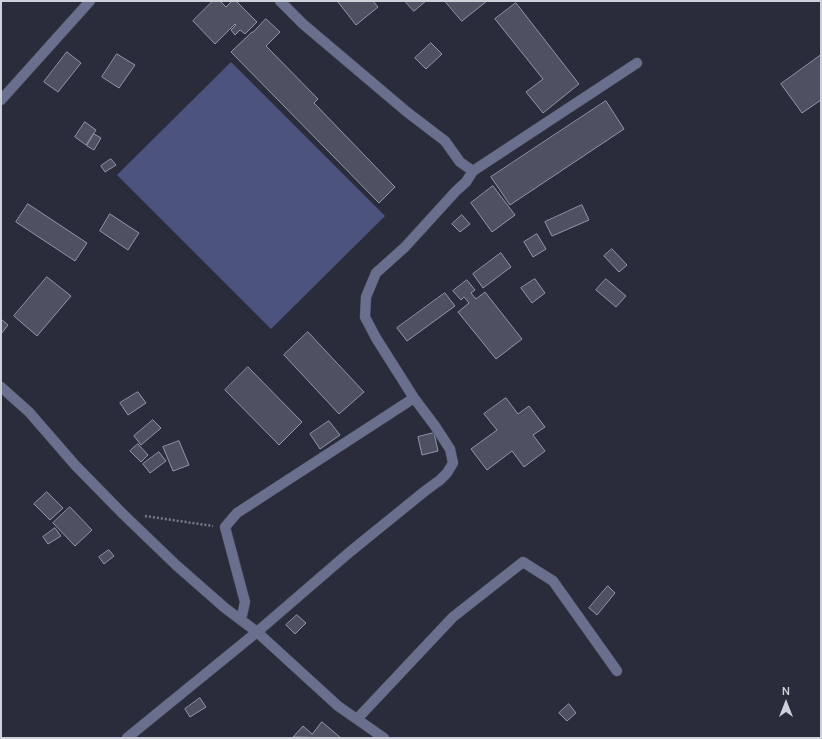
<!DOCTYPE html>
<style>
body{margin:0}
#map{position:relative;width:822px;height:739px;overflow:hidden;background:#2a2c3b;font-family:Manrope,sans-serif}
canvas{display:block}
.frame{position:absolute;inset:0;border:2px solid #cfd1da;pointer-events:none}
.north{position:absolute;left:766px;top:683px;width:40px;height:40px;-webkit-text-stroke:3px #2a2c3b;paint-order:stroke;rotate:0deg;font-size:11px;font-weight:700;line-height:16px;text-align:center;color:#cfd1da}
.north::after{content:'';display:block;margin:auto;width:14px;height:18px;background:#cfd1da;clip-path:polygon(50% 0,100% 100%,50% 72%,0 100%)}
</style>
<div id="map">
<canvas width="822" height="739"></canvas>
<div class="frame"></div>
<div class="north">N</div>
</div>
<script>
const context = document.querySelector('canvas').getContext('2d');
context.lineJoin = 'round';
function paint(path, color) {
  context.fillStyle = color;
  context.fill(path, 'evenodd');
}
function trace(path, color, width, dash) {
  context.strokeStyle = color;
  context.lineWidth = width;
  context.lineCap = dash ? 'butt' : 'round';
  context.setLineDash(dash || []);
  context.stroke(path);
}
paint(new Path2D(`
 M231,62L385,216L271,329L117,175Z`), '#4d537f');
const building = new Path2D(`
 M213,1H220L226,7L232,1H236L257,22L245,34L240,30L235,35L231,30L236,25L235,24L215,44L193,21Z
 M339,1H373L378,7L356,25L338,2Z
 M405,1H426L414,11Z
 M445,1H487L462,21Z
 M516,3L579,84L543,113L526,92L543,79L495,19Z
 M266,19L280,32L266,46L318,99L314,103L395,187L379,203L231,52L252,32H253Z
 M431,43L442,54L426,69L415,58Z
 M67,52L81,63L58,92L44,82Z
 M117,54L135,65L119,88L102,77Z
 M821,55V100L802,113L781,84Z
 M606,101L624,129L510,205L491,177Z
 M85,122L96,130L86,145L75,137Z
 M94,134L101,138L94,150L87,146Z
 M111,159L116,165L105,172L101,166Z
 M493,186L515,215L492,232L471,203Z
 M28,204L87,243L75,261L16,222Z
 M582,205L589,220L552,236L545,222Z
 M110,214L139,233L128,250L100,231Z
 M462,215L470,224L460,232L452,224Z
 M537,234L546,249L533,257L524,242Z
 M612,249L627,265L619,272L604,256Z
 M501,253L511,267L483,288L473,274Z
 M47,277L71,296L37,336L14,316Z
 M535,279L545,293L532,303L521,288Z
 M606,279L626,296L616,307L596,290Z
 M467,280L475,290L471,293L476,299L485,292L522,339L496,359L458,312L469,303L464,297L461,300L453,291Z
 M445,293L455,306L407,341L397,328Z
 M1,319L8,325L1,334Z
 M308,332L364,392L339,414L284,355Z
 M248,367L302,422L279,445L225,390Z
 M138,392L146,403L128,415L120,403Z
 M506,398L518,414L529,406L545,427L533,435L545,451L524,467L512,451L487,470L471,449L497,430L484,414Z
 M153,420L161,428L141,445L134,436Z
 M329,421L340,435L320,449L310,434Z
 M434,433L438,451L422,455L418,437Z
 M179,441L189,465L173,471L163,447Z
 M138,444L148,455L141,462L130,451Z
 M159,452L166,461L150,473L143,464Z
 M47,492L63,508L50,520L34,504Z
 M70,507L92,530L75,546L53,523Z
 M55,528L61,536L48,544L43,537Z
 M109,550L114,556L104,564L99,557Z
 M608,586L615,593L597,615L589,608Z
 M297,615L306,623L295,634L286,625Z
 M200,698L206,707L190,717L185,709Z
 M569,704L576,713L567,721L559,713Z
 M322,722L341,738L293,737L303,726L312,734Z`);
paint(building, '#4e5161');
trace(building, '#9296a8', 1);
const minor = new Path2D(`
 M1,100L90,1
 M473,171L637,63
 M1,387L29,412L75,465L123,514L176,565L225,608L257,632L338,706L384,738
 M241,620L245,602L225,527L237,513L414,398
 M357,719L453,617L523,562L553,581L617,671
 M127,738L257,632L351,551L425,491L440,480L447,473L453,463L450,449L435,426L414,398L376,338L365,317L366,297L376,273L405,247L456,191L466,182L473,171L460,162L445,141L407,112L303,24L280,1`);
trace(minor, '#484a58', 11);
trace(new Path2D(`
 M145,516L213,526`), '#797b88', 2.5, [2, 2]);
trace(minor, '#6a6f8d', 10);
</script>
